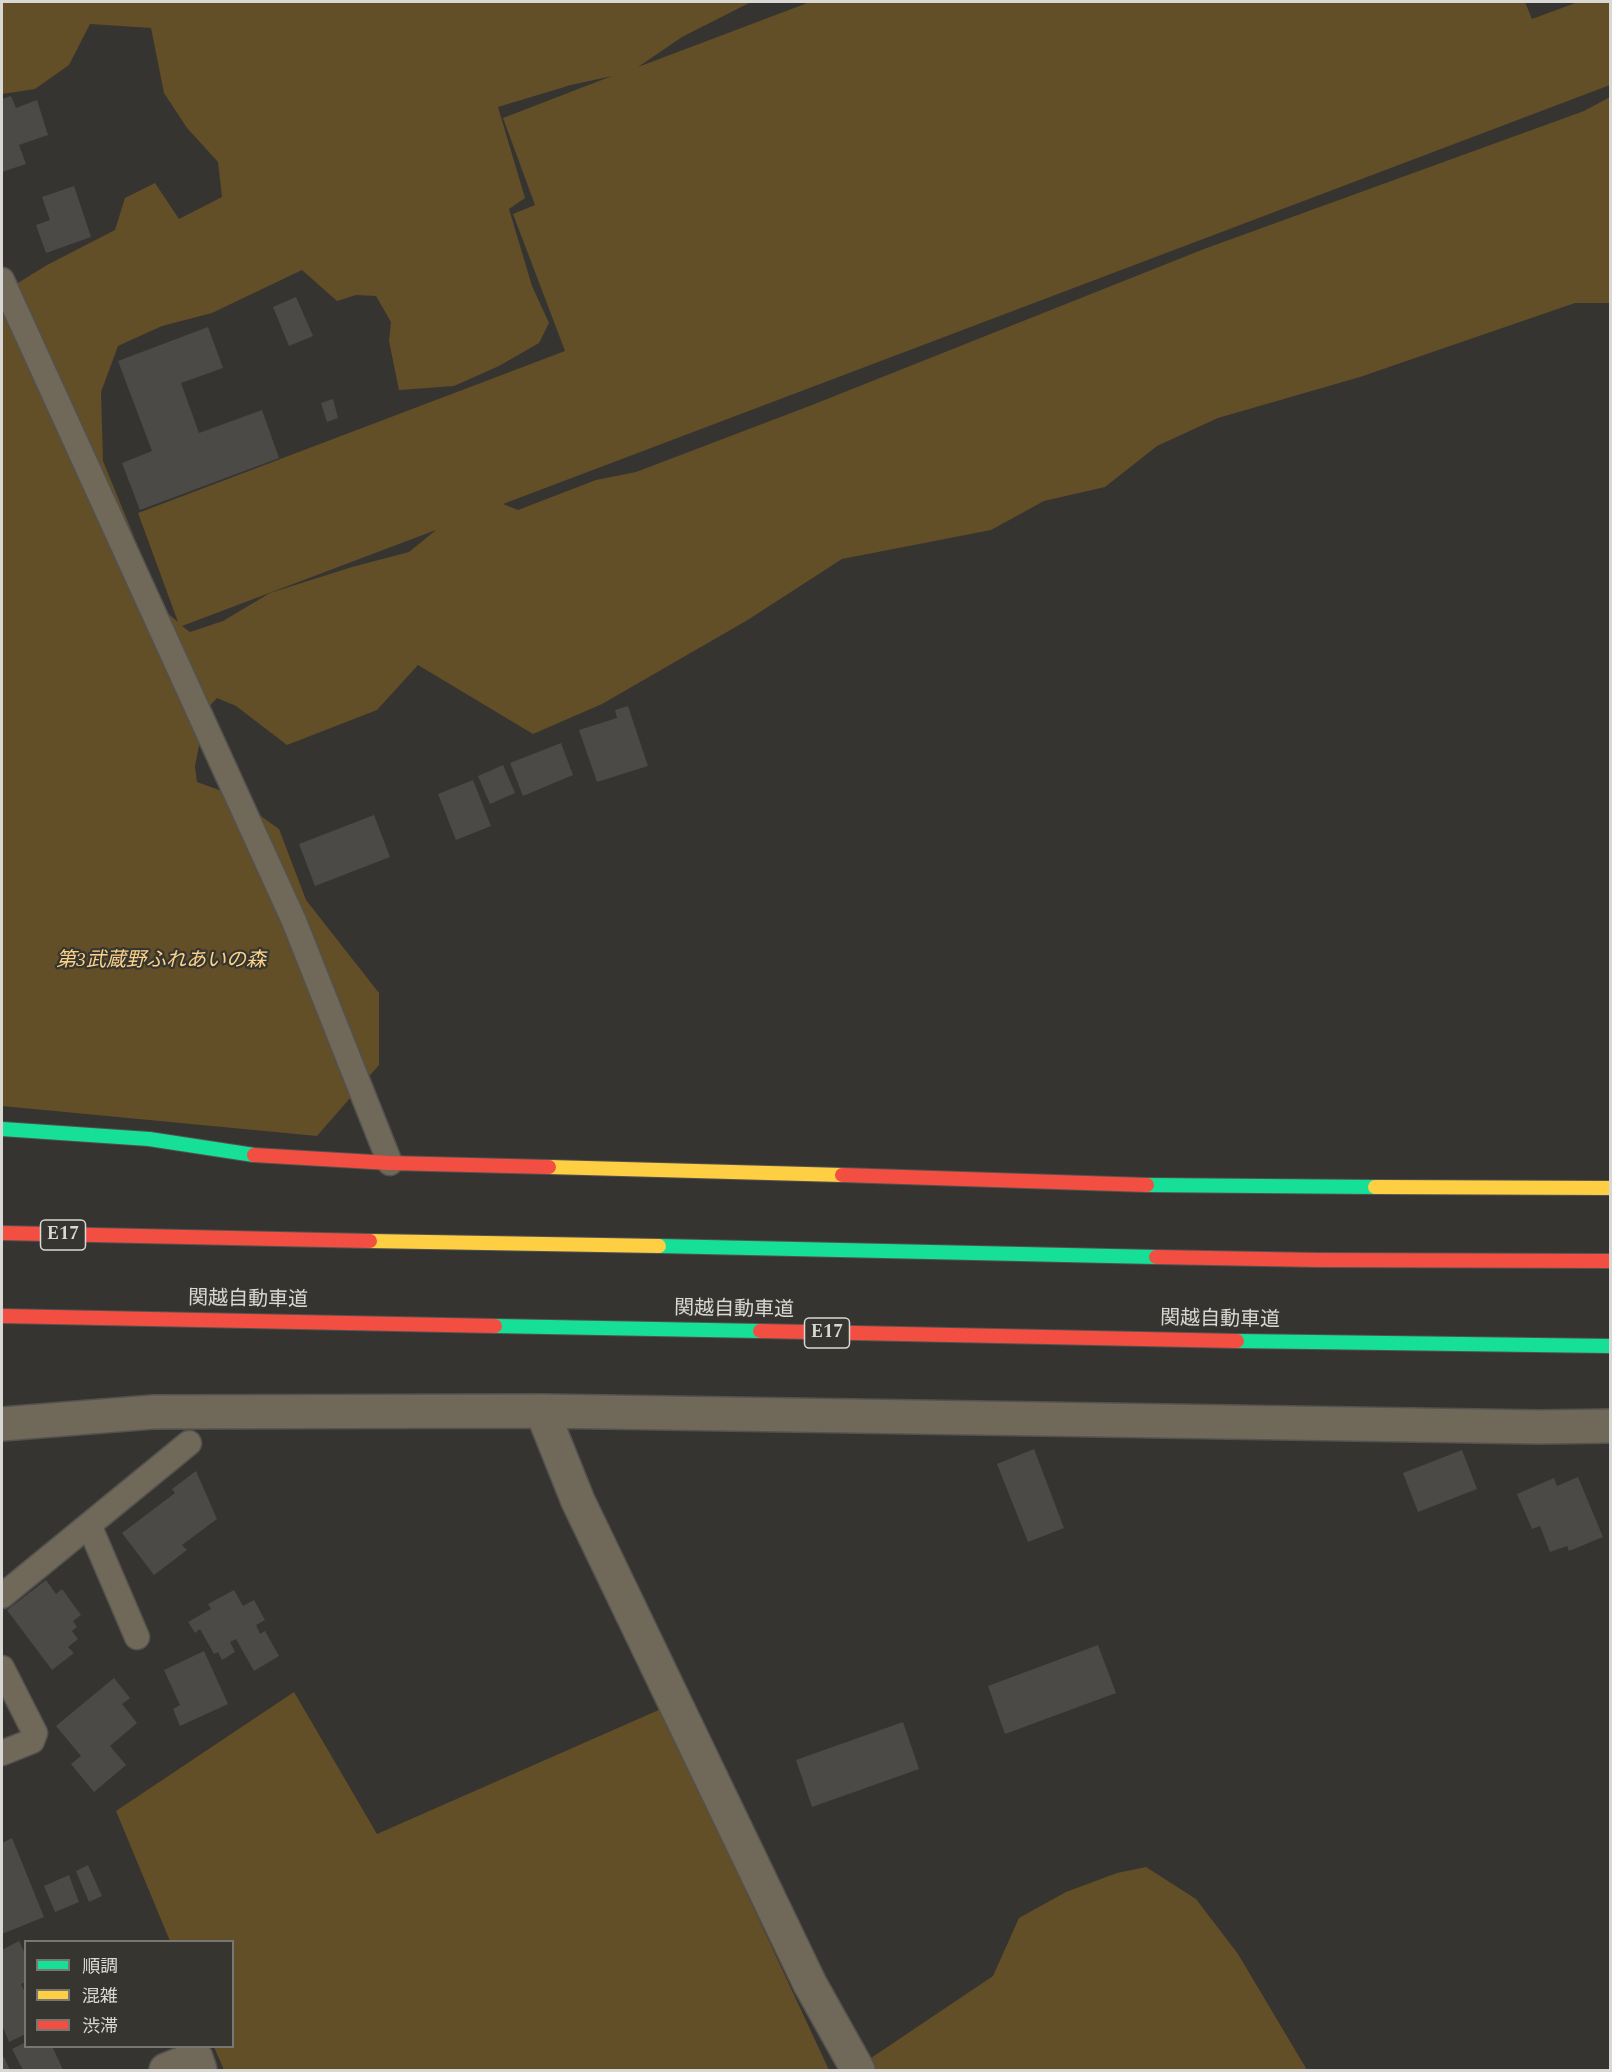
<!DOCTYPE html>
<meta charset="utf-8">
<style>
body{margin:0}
#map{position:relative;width:1612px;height:2072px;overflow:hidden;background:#363431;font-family:Spectral,"Noto Sans JP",serif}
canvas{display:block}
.frame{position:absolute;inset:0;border:3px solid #dad8d5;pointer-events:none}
.legend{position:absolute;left:24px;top:1940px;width:210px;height:108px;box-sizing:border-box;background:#373530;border:2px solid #787672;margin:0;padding:8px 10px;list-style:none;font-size:18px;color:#dad8d5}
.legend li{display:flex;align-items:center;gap:12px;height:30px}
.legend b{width:30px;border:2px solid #787672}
</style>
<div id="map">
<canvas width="1612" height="2072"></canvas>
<div class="frame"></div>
<ul class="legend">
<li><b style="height:8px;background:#16e098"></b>順調</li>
<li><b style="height:8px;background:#ffcf43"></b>混雑</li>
<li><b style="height:8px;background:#f24e42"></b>渋滞</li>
</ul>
</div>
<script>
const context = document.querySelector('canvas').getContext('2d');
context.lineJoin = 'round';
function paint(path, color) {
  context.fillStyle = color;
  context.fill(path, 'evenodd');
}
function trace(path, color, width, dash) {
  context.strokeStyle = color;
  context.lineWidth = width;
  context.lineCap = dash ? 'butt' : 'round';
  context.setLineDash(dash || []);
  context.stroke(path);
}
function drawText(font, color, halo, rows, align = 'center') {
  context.font = font + ' Spectral,"Noto Sans JP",serif';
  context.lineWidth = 4.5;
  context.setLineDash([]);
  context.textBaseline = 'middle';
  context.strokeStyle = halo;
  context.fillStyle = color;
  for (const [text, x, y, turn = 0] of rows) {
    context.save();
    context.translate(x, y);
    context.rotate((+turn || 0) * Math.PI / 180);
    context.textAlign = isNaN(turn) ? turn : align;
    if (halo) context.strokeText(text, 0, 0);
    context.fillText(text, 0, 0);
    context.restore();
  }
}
paint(new Path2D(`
 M2,2H751L682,37L638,67L810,2H1525L1532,19L1578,2H1610V85L503,504L518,510L596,480L636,472L812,405L1204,249L1584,111L1610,97V303H1575L1360,377L1218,418L1157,446L1105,487L1044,501L991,530L842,559L746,621L602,704L533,734L418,665L377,710L287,745L236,706L217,698L206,710L195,766L197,782L230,794L279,829L306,900L379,993V1065L317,1136L2,1106V286L8,289L47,265L115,230L125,198L155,183L179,219L222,197L218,162L187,128L164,93L151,28L90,24L69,65L35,89L2,94ZM612,76L503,118L535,205L513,214L565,351L138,513L178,622L164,610L103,461L101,392L118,346L162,326L212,313L302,270L337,301L356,295L376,296L391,322L389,341L399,390L454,386L499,366L539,343L549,323L532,286L509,209L525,198L498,107L571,85ZM436,530L409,552L352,567L270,593L223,621L190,632L182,626Z
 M294,1692L377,1834L661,1709L829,2070H224L214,2047L232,2046V1942L170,1941L116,1811Z
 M1146,1867L1196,1899L1238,1954L1307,2070H874L868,2060L993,1976L1019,1918L1066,1892L1117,1873Z`), '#624e27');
paint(new Path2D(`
 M11,96L16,108L37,100L48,135L19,145L26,164L2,172V99Z
 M74,186L91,237L46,253L36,225L50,220L42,197Z
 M296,297L313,336L289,346L273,307Z
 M208,327L223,368L181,383L199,433L262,410L279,458L140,510L122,463L152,451L118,361Z
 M333,399L338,418L327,422L321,403Z
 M628,706L648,766L597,782L579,730L617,718L615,710Z
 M561,743L573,775L523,796L510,763Z
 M503,765L515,793L490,804L478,776Z
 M473,780L491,826L456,840L438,794Z
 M374,815L390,857L315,886L299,844Z
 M1034,1449L1064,1528L1028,1542L997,1464Z
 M1462,1450L1477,1489L1418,1512L1403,1473Z
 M196,1471L217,1519L182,1545L187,1550L154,1575L122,1533L175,1493L172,1489Z
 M1578,1477L1603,1537L1569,1551L1567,1546L1550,1552L1540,1526L1532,1529L1517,1494L1554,1478L1557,1486Z
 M46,1580L56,1594L62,1589L81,1615L73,1621L77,1627L72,1631L78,1639L68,1647L74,1653L52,1670L7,1610Z
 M234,1590L243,1606L254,1600L265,1620L256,1625L260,1634L265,1631L279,1656L254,1671L236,1639L230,1642L235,1652L222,1660L218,1652L214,1654L200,1629L195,1633L188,1622L211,1609L208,1604Z
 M1098,1645L1116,1693L1005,1734L988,1686Z
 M204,1651L228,1704L180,1726L173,1709L180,1705L164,1670Z
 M114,1678L130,1698L122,1704L137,1723L110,1746L126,1765L94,1792L71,1764L81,1756L56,1726Z
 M903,1722L919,1769L812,1807L796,1760Z
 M12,1838L44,1917L2,1934V1843Z
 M88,1865L102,1896L89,1902L76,1871Z
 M69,1875L79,1902L55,1912L44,1886Z
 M19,1941L26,1956V1982L21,1984L26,1994V2034L9,2042L2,2025V1950Z
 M26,2042V2046H52L63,2070H23L12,2049Z
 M4,2057L10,2070H2V2058Z`), '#4b4a46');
const lane = new Path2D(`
 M2,280L294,921L390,1163
 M89,1525L137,1637
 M2,1596L189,1443
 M2,1668L35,1733L32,1741L2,1753`);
const street = new Path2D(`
 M542,1411L578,1501L810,1984L858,2070
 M2,1424L153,1412L542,1411L1540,1427L1610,1426
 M166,2070L196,2058L200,2070`);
const fast = new Path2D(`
 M2,1129L149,1139L254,1155
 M1147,1185L1375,1187
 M659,1246L1156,1257
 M495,1326L760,1331
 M1237,1341L1610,1346`);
const slow = new Path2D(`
 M549,1167L842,1175
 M1375,1187L1610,1188
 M370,1241L659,1246`);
const jam = new Path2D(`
 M254,1155L390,1163L549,1167
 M842,1175L1147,1185
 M2,1233L370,1241
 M1156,1257L1317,1260L1610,1261
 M2,1316L495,1326
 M760,1331L1237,1341`);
trace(lane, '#53524f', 27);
trace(street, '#53524f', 36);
trace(fast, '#53524f', 16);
trace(slow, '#53524f', 16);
trace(jam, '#53524f', 16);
trace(lane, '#706859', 24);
trace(street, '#706859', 33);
trace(fast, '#16e098', 14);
trace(slow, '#ffcf43', 14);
trace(jam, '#f24e42', 14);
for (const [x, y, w] of [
 [63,1235,45],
 [827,1333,45]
]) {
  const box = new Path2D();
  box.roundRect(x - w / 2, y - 15, w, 30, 4.5);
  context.fillStyle = '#373530';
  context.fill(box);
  trace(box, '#dad8d5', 1.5);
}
drawText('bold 18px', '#dad8d5', null, [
 ["E17",63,1235],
 ["E17",827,1333]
]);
drawText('italic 20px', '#fcd288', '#373530', [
 ["第3武蔵野ふれあいの森",161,962]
]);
drawText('20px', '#dad8d5', '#373530', [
 ["関越自動車道",248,1301,1],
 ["関越自動車道",734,1311,1],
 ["関越自動車道",1220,1321,1]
]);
</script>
